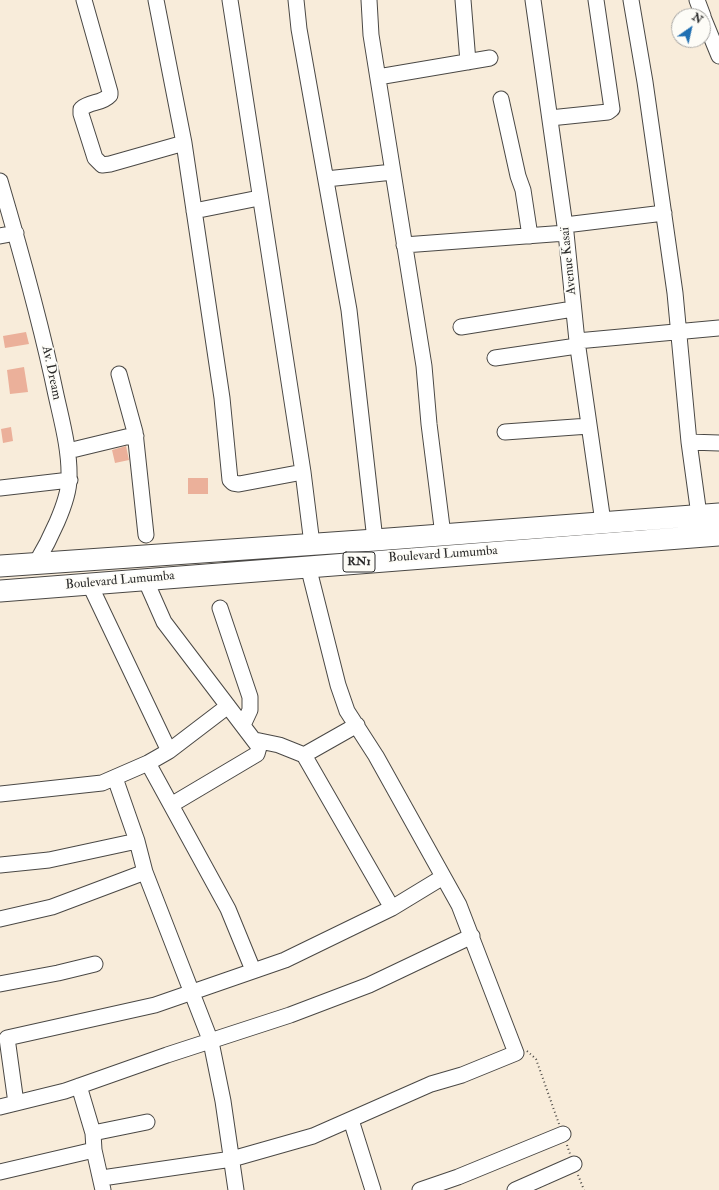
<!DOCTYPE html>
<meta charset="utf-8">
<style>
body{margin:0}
#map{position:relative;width:719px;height:1190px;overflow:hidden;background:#f8ecda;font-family:"IM FELL Double Pica",serif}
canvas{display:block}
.north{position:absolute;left:671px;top:8px;width:40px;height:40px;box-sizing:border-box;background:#fdfcf7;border:1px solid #a9a8a5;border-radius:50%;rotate:34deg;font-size:11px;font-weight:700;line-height:16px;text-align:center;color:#2b2b2b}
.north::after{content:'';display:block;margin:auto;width:14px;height:18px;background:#1f6fb2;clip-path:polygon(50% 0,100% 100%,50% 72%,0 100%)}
</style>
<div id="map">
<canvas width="719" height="1190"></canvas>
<div class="north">N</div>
</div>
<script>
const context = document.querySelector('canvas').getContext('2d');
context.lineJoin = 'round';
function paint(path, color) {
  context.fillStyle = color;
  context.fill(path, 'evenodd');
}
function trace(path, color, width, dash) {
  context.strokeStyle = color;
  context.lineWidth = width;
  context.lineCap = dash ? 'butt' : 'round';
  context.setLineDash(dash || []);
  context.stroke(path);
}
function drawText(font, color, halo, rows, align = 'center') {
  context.font = font + ' "IM FELL Double Pica",serif';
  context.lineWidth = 3.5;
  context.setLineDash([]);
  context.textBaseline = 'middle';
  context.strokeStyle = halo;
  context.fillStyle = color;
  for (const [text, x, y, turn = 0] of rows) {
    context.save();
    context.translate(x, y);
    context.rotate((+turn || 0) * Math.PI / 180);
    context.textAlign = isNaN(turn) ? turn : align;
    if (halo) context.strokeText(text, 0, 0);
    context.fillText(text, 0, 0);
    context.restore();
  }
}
paint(new Path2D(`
 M26,332L29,344L5,348L3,336Z
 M24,367L28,392L10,394L7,370Z
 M11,427L13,441L3,443L1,429Z
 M126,446L129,460L115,463L112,450Z
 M188,478H208V494H188Z`), '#ebb09a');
const minor = new Path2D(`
 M84,0L110,92V95C102,104 90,101 81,109V114L95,158L102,165L110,164L184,143
 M156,0L184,143L222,398L230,480L233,483L239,484L303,472
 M230,0L303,472L312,544
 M296,0L299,29L349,310L375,540
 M369,0L371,35L424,366L429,424L443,535
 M463,0L468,62
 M533,0L566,233L577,341L603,522
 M631,0L645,82L675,293L689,442L699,515
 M697,0L703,16
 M703,17L719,56
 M378,77L490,58
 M501,99L518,176L523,190L530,236
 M550,118L608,112L612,109L596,0
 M326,179L393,172
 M0,181C21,252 41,323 56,395C62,422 70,451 69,479C69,502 48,543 36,563
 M194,211L259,198
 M565,225L664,213
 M0,236L16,233
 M404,245L566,233
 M461,327L573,309
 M577,341L719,328
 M495,358L577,346
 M119,374L135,432L146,535
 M505,432L589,426
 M689,442L719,443
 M68,451L126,437L136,436
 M0,488L70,480
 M145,579L164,622L259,747L257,754L171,805
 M89,583L169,751
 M220,608L250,697V710L243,725
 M255,740L279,745L304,755L392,908
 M304,755L357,725
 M148,763L228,909L253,970
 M115,778L137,841L145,872L211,1042L223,1101L236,1190
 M0,794L102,783L148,763L169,751L228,706
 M0,865L49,860L137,841
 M0,919L52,907L145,872
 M0,984L58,973L95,964
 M79,1086L93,1133L94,1150L103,1190
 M16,1103L7,1038L155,1005L285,960L392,908L443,877
 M0,1107L65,1091L167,1055L290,1015L369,985L472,936
 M351,1120L373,1190
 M93,1133L147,1122
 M0,1172L94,1150
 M102,1178L232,1159L313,1136L431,1084L462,1075L516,1053L459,905L376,756L347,711L338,685L308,566
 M420,1190L458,1177L563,1134
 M515,1190L574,1164`);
const highway = new Path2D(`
 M0,566L375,540L719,514
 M0,591L719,535`);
trace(minor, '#4a4845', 17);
trace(highway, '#4a4845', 23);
trace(new Path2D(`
 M527,1051L536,1059L559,1124
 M567,1145L570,1154
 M578,1175L584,1190`), '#4a4845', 2, [1, 3]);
trace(minor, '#fff', 15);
trace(highway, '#fff', 21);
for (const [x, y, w] of [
 [359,562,32]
]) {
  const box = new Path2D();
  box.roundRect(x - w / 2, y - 10, w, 20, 3);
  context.fillStyle = '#fdfcf7';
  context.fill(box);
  trace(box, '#2b2b2b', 1);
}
drawText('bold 12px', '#2b2b2b', null, [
 ["RN1",359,562]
]);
drawText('13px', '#2b2b2b', '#fdfcf7', [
 ["Avenue Kasaï",569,261,-96],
 ["Av. Dream",51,373,78],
 ["Boulevard Lumumba",443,555,-4],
 ["Boulevard Lumumba",120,581,-5]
]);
</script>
